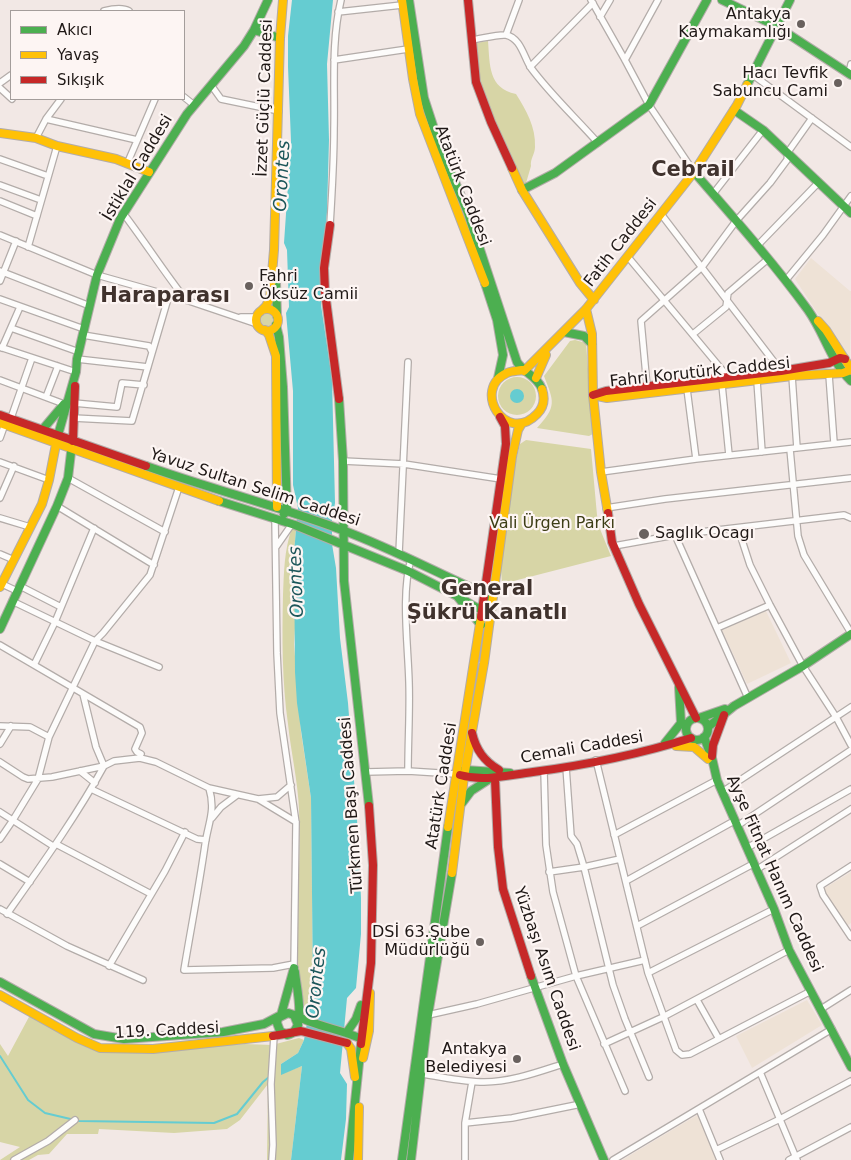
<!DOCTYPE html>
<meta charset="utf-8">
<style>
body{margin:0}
#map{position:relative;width:851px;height:1160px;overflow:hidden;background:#f2e8e5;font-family:"DejaVu Sans",sans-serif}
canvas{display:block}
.legend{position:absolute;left:10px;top:10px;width:175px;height:90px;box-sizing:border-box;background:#fdf5f3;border:1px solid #a49d9b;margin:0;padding:6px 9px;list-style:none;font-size:15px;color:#1f1816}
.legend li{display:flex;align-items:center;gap:10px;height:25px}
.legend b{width:25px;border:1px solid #a49d9b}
</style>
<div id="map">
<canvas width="851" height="1160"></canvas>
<ul class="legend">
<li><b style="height:6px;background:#4caf50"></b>Akıcı</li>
<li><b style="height:6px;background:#ffc107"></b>Yavaş</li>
<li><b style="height:6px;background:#c62828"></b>Sıkışık</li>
</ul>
</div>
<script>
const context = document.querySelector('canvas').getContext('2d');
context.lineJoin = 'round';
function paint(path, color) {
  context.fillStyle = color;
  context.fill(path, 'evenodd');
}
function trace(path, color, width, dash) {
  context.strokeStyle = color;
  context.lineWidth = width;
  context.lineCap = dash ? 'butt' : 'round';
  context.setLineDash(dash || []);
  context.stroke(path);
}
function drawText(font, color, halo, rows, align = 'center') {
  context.font = font + ' "DejaVu Sans",sans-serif';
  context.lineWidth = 4.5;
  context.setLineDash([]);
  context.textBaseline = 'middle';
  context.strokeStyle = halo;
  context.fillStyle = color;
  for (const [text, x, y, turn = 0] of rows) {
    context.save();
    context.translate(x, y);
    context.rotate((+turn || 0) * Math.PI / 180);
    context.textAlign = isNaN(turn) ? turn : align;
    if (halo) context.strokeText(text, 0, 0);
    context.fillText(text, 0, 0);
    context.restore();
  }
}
paint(new Path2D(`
 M811,258L850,291H851L850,363L795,279Z
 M766,611L791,663L747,684L722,630Z
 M851,872V923L845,927L823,889Z
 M807,1000L822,1025L752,1068L736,1036Z
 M699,1114L717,1160H622Z`), '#eee2d6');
paint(new Path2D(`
 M488,41C490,65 488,88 516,94C526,110 536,127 535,147C535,154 530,159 531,166L524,190L479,85L476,43Z
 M261 320a6 6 0 1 1 12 0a6 6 0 1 1-12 0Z
 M575,340L586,343L593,434L589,436L537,428C557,406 554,402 544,376L570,341Z
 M498 396a19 19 0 1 1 38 0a19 19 0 1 1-38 0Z
 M526,440L591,449L597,515L600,529L611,556L502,584L501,569L515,465L520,444Z
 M292,528L296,530L294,552L296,613L294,644L301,732L311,798L313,989L309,1015L302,1010C297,989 297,968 297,946C297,901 301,855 299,810C298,781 291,753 288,724C282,681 282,638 283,595C284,573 284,550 292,528Z
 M30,1015L91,1049L103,1052L245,1044L272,1045L299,1038L304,1040L298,1053L281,1064V1074L302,1066L291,1160H267L268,1084L240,1120L227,1129L174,1133L99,1129L98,1134H67L49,1154L38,1155L29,1160H0L20,1147L0,1142V1044L8,1056Z`), '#d7d5a6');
paint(new Path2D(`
 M292,0H333L327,64L329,140L327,212L321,278V305L332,379L335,503L332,520V544L336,568L340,638L348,703L357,819L361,898V934L356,988L347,998L340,1073L347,1084L346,1119L341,1160H291L302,1066L281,1075V1064L298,1053L304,1040L313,989L311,798L297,703L295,672L294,552L298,508L293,485V391L286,313L289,307L287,250L284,243L291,141L288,67V36Z
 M510 396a7 7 0 1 1 14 0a7 7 0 1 1-14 0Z`), '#65ccd1');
trace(new Path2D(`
 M0,1056L28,1100L45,1113L79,1121L214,1123L237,1114L263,1082L269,1077`), '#65ccd1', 2);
const street = new Path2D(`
 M591,0L625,60L649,105L694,172
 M104,11C112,9 122,7 129,11
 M338,12L402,5
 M600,17L610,0
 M506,35L519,0
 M471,40C480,39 498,34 506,35C521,38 524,58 531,68C551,95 576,118 598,143
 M334,60L408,49
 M625,60L658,0
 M530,67L593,3
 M849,73L851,64
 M753,75L851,147
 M0,83L11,75
 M211,85L221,99L279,111
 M0,88L12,99
 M184,97L194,105
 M46,119L137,140
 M36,138L46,119L61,99
 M0,159L48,176
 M127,164L155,99
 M0,185L41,200
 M713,194L763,130
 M0,201L37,216
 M123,213C145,242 164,272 186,300
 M661,214L781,371
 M330,225C332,193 334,161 334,129C335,86 331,42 341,0
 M0,235L97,275L186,300L257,324
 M757,246L819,182
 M28,247L57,146
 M628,257L728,377
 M0,271L90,306
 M786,280L823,235L851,196
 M0,281L16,241
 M0,299L84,329
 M241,317H257
 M11,328L79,352
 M693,334L726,307L728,293L768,259
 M83,335L149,346L152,352
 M0,347L76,372
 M2,348L20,307
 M77,359L148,367
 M829,375L834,443
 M792,376L797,448
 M0,380L64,404
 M757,381L762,452
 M722,385L729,455
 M647,386L641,321L702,267L736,221L770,183L787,160L788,152L812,118
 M687,389L696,459
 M46,397L58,366
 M74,403L117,407L122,383L144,385
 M11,418L32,358
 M73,418L132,421L169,295
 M0,438L5,424
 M790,449L798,536L804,555L851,633
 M343,461L404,464L501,479
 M0,462L49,480
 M601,472L696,459L851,442
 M68,478L165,532
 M0,498L14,466
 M57,506L154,565
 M606,508L665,499L851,478
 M0,518L30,527
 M275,519L277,653L280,713L296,823L294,968
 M738,528L750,565L770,605L803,666L836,717L851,745
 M675,535L748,698
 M614,546L675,535L844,515L851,518
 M276,547L292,524
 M399,553L408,362
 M0,554L14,560
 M0,583L17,591
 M20,586L61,607
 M12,601L95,641L159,667
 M717,628L770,605
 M0,645L140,727L142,733L135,749L137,752L141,754
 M34,665L55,622L94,528
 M0,726L30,727L49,737
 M0,744L11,726
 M596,760L648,973L676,1050L682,1055L690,1054L811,991
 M0,762L23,777L28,779L52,777L104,766L114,761L140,758L156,762L209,788L258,799L296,822
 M566,767L571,836L577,844L584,867L613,985L625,1019L649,1077
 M80,771L95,783
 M408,771C408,741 410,711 409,682C408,645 401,593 411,559
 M544,771L546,845L553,892L576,976L625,1091
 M366,772L408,771L455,774
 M209,788C216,811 208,823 205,845C199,887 191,928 184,970L273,968L294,964
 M91,789L197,839L206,840
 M722,792L851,707
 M258,799L277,797L291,785
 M0,812L53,846
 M212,818L221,807L237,795
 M737,826L851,750
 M614,835L717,780
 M0,839L13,820L38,779L49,737L95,641L103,633L150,575L179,487
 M56,844L151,894
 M747,848L851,789
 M0,864L30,882
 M851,866L820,886L823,895L851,937
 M756,870L851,809
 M549,872L584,867L620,859
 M626,881L734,821
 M0,909L67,946L143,980
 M7,914C40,867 76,817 104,766L96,747L83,694
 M637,926L753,864
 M109,966L165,871L185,832
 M648,973L774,909
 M697,1000L719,1039
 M821,1009L851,990
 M428,1015L477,1004L576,976L645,960
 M604,1044L663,1017L789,950
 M760,1072L797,1160
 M422,1074C443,1077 463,1082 484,1082C511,1082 538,1072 563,1064
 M699,1109L720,1160
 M465,1123L512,1118L581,1104
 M716,1150L780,1119L851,1081
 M14,1160L48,1141L75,1120
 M272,1160L273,1145L271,1084L274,1036
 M465,1160V1123L472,1082
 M613,1160L832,1029
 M789,1160L851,1127`);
const fast = new Path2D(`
 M409,0L424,98L439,144L468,213L517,362C524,373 537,376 542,389
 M722,0L776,26L851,75
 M254,30L280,38
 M747,85L790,0
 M734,110L763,130L851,213
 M694,172C733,217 773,262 808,310C825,334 830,360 851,381
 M522,190L555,173L649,105L707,0
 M276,282L277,316
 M485,283L497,320L503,355L498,378
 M276,325L279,337L283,387L287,510L284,514
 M564,332L584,336L592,344
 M339,399L343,461L344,581L369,806
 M43,429L64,404
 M58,435L76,372L77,359L97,275L120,219L187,114L244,46L254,30L268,0
 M146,466C211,489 278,506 342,530C391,548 437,573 485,594L488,597
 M219,501L295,525L408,571L457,596L481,625
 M457,596L477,608L487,605
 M0,629L57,506L68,478L72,444
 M699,718L725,709
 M686 729a11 11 0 1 1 22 0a11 11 0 1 1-22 0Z
 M708,727L734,706L803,666L851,634
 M704,737L712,758L717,780L774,909L789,950L851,1067
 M665,743L681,723L679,687
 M460,772L465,770L510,773
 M462,803L471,791L491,778
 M295,972C296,986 308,1032 287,1035L280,1031L277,1023L278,1018L288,1013L294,1015L298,1025
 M531,976L563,1064L604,1160
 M0,982L94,1034L124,1039L223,1032L264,1024L281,1015L294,968
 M295,1015C316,1027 342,1029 364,1040
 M347,1032L356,1019L361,1005
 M349,1160L361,1044
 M402,1160L448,827
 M411,1160L428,1015L452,873`);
const slow = new Path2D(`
 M402,0L413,79L420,114L485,283
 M0,133L36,138L57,146L116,159L149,172
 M512,168L522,190L580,283L594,300
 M586,309L592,334L593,395L601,472L608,513
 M256 320a11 11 0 1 1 22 0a11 11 0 1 1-22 0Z
 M260,312L266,306L270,298L274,250L280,38L283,0
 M818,321L826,330L851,369
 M265,330L269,335L276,356L277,507
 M522,370C517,371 511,371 507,373C471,389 506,446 537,414C544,407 545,398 542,389
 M524,371L586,309L694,172L737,105L747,85
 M536,378L546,355
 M593,395L607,398L792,376L843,373L851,370
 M0,423L219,501
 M0,587L42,504L49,480L57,439
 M676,746L694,747L708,759
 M448,827L481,617
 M452,873L464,777L484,663L512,457L518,430L522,423
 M0,995L77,1038L100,1048L153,1049L273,1036
 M347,1043L351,1049L355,1077
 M363,1058L369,1031L370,993
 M358,1160L359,1107`);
const jam = new Path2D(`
 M468,0L476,82L491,122L512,168
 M330,225L324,268L325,292L339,399
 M593,395L606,391L781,371L829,363L840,358L845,359
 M0,415L146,466
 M73,441L75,386
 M608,513L612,542L639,604L696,718
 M481,617L506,444L505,426L500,417
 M472,733C476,750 484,761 499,770
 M712,756L713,745L724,715
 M460,775C485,782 508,775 533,772C586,765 640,754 691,738
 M495,779L498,847L503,889L531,976
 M273,1036L301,1031L347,1043
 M361,1044L371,963L373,865L369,806`);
trace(street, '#b3aca9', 8);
trace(fast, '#b3aca9', 10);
trace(slow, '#b3aca9', 10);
trace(jam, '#b3aca9', 10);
trace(street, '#fdfcfb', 5.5);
trace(fast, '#4caf50', 8);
trace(slow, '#ffc107', 8);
trace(jam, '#c62828', 8);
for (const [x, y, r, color] of [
 [801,24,5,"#69615e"],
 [838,83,5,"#69615e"],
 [249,286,5,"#69615e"],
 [644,534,6,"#69615e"],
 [480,942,5,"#69615e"],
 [517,1059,5,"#69615e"]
]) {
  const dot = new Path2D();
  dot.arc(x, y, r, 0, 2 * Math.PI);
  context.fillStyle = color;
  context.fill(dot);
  trace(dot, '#fdf5f3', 2);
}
drawText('16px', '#1f1816', '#fdf5f3', [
 ["Antakya",791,15],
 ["Kaymakamlığı",791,33],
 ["Hacı Tevfik",828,74],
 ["Sabuncu Cami",828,92],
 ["Fahri",259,277,"left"],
 ["Öksüz Camii",259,295,"left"],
 ["Saglık Ocagı",655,534,"left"],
 ["DSİ 63.Şube",470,933],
 ["Müdürlüğü",470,951],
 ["Antakya",507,1050],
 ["Belediyesi",507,1068]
], 'right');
drawText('16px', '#1f1816', '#fdf5f3', [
 ["İzzet Güçlü Caddesi",265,98,-88],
 ["İstiklal Caddesi",138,168,-59],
 ["Atatürk Caddesi",462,186,69],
 ["Fatih Caddesi",621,243,-52],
 ["Fahri Korutürk Caddesi",700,373,-6],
 ["Yavuz Sultan Selim Caddesi",255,488,18],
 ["Cemali Caddesi",582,748,-10],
 ["Atatürk Caddesi",442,786,-81],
 ["Türkmen Başı Caddesi",352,805,-94],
 ["Ayşe Fitnat Hanım Caddesi",774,874,66],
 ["Yüzbaşı Asım Caddesi",546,969,71],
 ["119. Caddesi",167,1031,-3]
]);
drawText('16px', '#3d3e16', '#fdf5f3', [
 ["Vali Ürgen Parkı",552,524]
]);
drawText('italic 18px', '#1c565a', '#fdf5f3', [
 ["Orontes",283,176,-87],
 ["Orontes",297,582,-92],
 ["Orontes",317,983,-84]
]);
drawText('bold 21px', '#40322d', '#fdf5f3', [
 ["Cebrail",693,171],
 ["Haraparası",165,297],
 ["General",487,590],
 ["Şükrü Kanatlı",487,614]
]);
</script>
